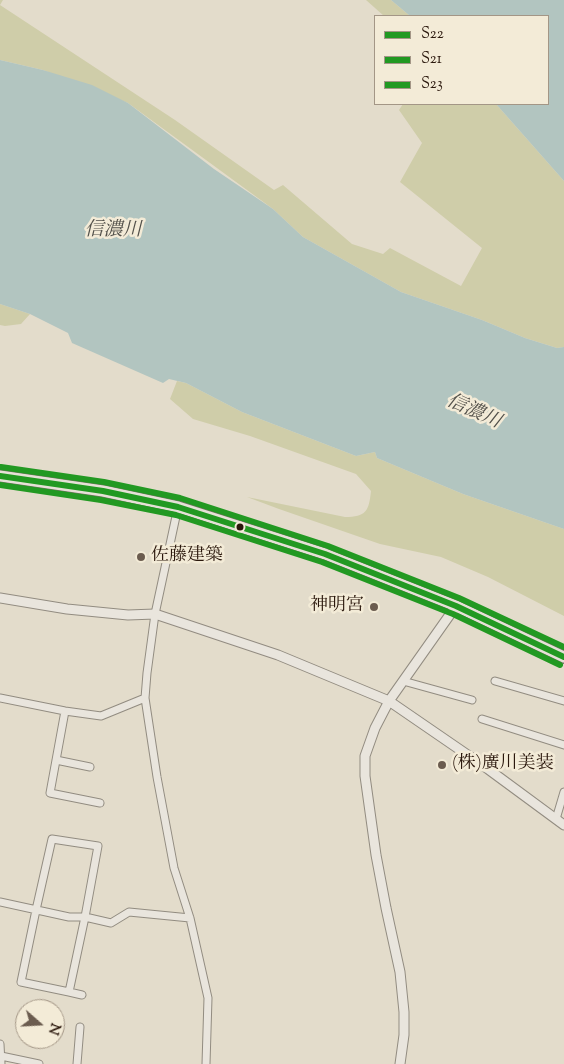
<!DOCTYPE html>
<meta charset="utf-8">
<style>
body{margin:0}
#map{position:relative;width:564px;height:1064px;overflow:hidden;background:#e3dccb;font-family:"Sorts Mill Goudy",serif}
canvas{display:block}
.legend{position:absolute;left:374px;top:15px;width:175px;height:90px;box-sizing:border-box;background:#f3ebd7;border:1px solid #a39686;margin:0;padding:6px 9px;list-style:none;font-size:15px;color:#2a170c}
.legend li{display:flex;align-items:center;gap:10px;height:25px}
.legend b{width:25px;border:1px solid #a39686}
.north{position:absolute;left:15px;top:999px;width:50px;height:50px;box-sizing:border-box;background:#f3ebd7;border:1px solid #a39686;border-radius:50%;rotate:109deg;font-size:14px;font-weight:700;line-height:20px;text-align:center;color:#2a170c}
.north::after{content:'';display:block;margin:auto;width:18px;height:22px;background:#6b5c4f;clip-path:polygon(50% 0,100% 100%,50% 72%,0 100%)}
</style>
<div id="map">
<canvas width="564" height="1064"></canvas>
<ul class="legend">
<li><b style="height:6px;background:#292"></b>S22</li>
<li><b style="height:6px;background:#292"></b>S21</li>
<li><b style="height:6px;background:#292"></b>S23</li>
</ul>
<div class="north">N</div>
</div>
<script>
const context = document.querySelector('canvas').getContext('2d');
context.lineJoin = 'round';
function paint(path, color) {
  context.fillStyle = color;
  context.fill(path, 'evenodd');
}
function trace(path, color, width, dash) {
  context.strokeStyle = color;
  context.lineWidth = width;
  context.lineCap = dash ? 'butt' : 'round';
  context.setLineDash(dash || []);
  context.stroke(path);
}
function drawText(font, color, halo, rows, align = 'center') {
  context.font = font + ' "Sorts Mill Goudy","Noto Serif JP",serif';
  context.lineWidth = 5;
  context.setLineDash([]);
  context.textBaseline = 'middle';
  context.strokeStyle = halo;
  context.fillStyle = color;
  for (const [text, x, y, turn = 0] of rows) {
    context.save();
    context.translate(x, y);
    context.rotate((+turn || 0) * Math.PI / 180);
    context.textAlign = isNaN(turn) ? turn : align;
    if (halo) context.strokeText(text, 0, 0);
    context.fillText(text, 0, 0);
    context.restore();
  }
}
paint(new Path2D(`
 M0,0H3L0,5L175,120L274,190L283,185L352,244L383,254L390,248L461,286L482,248L400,182L422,143L399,110L403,104H496L564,181V347L557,348L525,338L482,320L401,292L303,237L273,209L128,103L43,70L0,60Z
 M366,0H391L410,16H384Z
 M0,304L30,314L21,324L5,326L0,325Z
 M177,381L186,383L242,412L356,456L375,452L377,458L463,494L564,529V616L488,577L441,557L380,544L279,509L247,497L345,517C366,517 369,511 371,491L356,474L250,436L193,419L170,399Z`), '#cfcda9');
paint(new Path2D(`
 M391,0H564V181L496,104H548V16H410Z
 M0,60L43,70L92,85L128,103L214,169L273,209L303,237L401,292L482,320L525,338L557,348L564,347V529L463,494L377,458L375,452L356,456L242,412L186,383L169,379L163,383L72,343L68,333L30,314L0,304Z`), '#b2c5c0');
const minor = new Path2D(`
 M178,507L155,614L147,673L145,698L157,777L174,868L190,918L208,998L206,1064
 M403,681L472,700
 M495,681L564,701
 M0,698L65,711L101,716L145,698
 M65,711L50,793L100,803
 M482,719L564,745
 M56,760L90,767
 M556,819L564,792
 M52,839L98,846L85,917L69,992L21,982L36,910Z
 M0,902L69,917H85L111,923L129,912L190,918
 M69,992L82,995
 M0,1044L1,1064
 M1,1056L39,1064
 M77,1064L80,1027`);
const tertiary = new Path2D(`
 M0,598L67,609L128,615L155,614L278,655L389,701L488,769L564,825
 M400,1064L404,1035V1012L400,972L386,908L376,855L365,776V756L375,728L389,701L456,606`);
const primary = new Path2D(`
 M0,476L103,491L178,507L325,554L456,606L564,657`);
trace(minor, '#928c81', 9);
trace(tertiary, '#928c81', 11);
trace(primary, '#787167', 14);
trace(minor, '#e9e5dd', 7);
trace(tertiary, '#e9e5dd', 9);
trace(primary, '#e6e1d7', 11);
trace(new Path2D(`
 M0,476L103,491L178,507L325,554L456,606L564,657`), '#292', 6);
trace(new Path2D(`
 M0,485L101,500L176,515L322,562L453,614L560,665`), '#292', 6);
trace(new Path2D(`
 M1,467L104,482L180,498L328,546L459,598L564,647`), '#292', 6);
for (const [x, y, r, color] of [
 [240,527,4.5,"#2a170c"],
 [141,557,5,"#6b5c4f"],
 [374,607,5,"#6b5c4f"],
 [442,765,5,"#6b5c4f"]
]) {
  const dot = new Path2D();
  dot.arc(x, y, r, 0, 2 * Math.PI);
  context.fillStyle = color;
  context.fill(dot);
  trace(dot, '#f3ebd7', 2);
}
drawText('18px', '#2a170c', '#f3ebd7', [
 ["佐藤建築",151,557],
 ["神明宮",364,607,"right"],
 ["(株)廣川美装",452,765]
], 'left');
drawText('italic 19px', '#52504a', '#f3ebd7', [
 ["信濃川",113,232],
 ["信濃川",473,413,24]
]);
</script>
